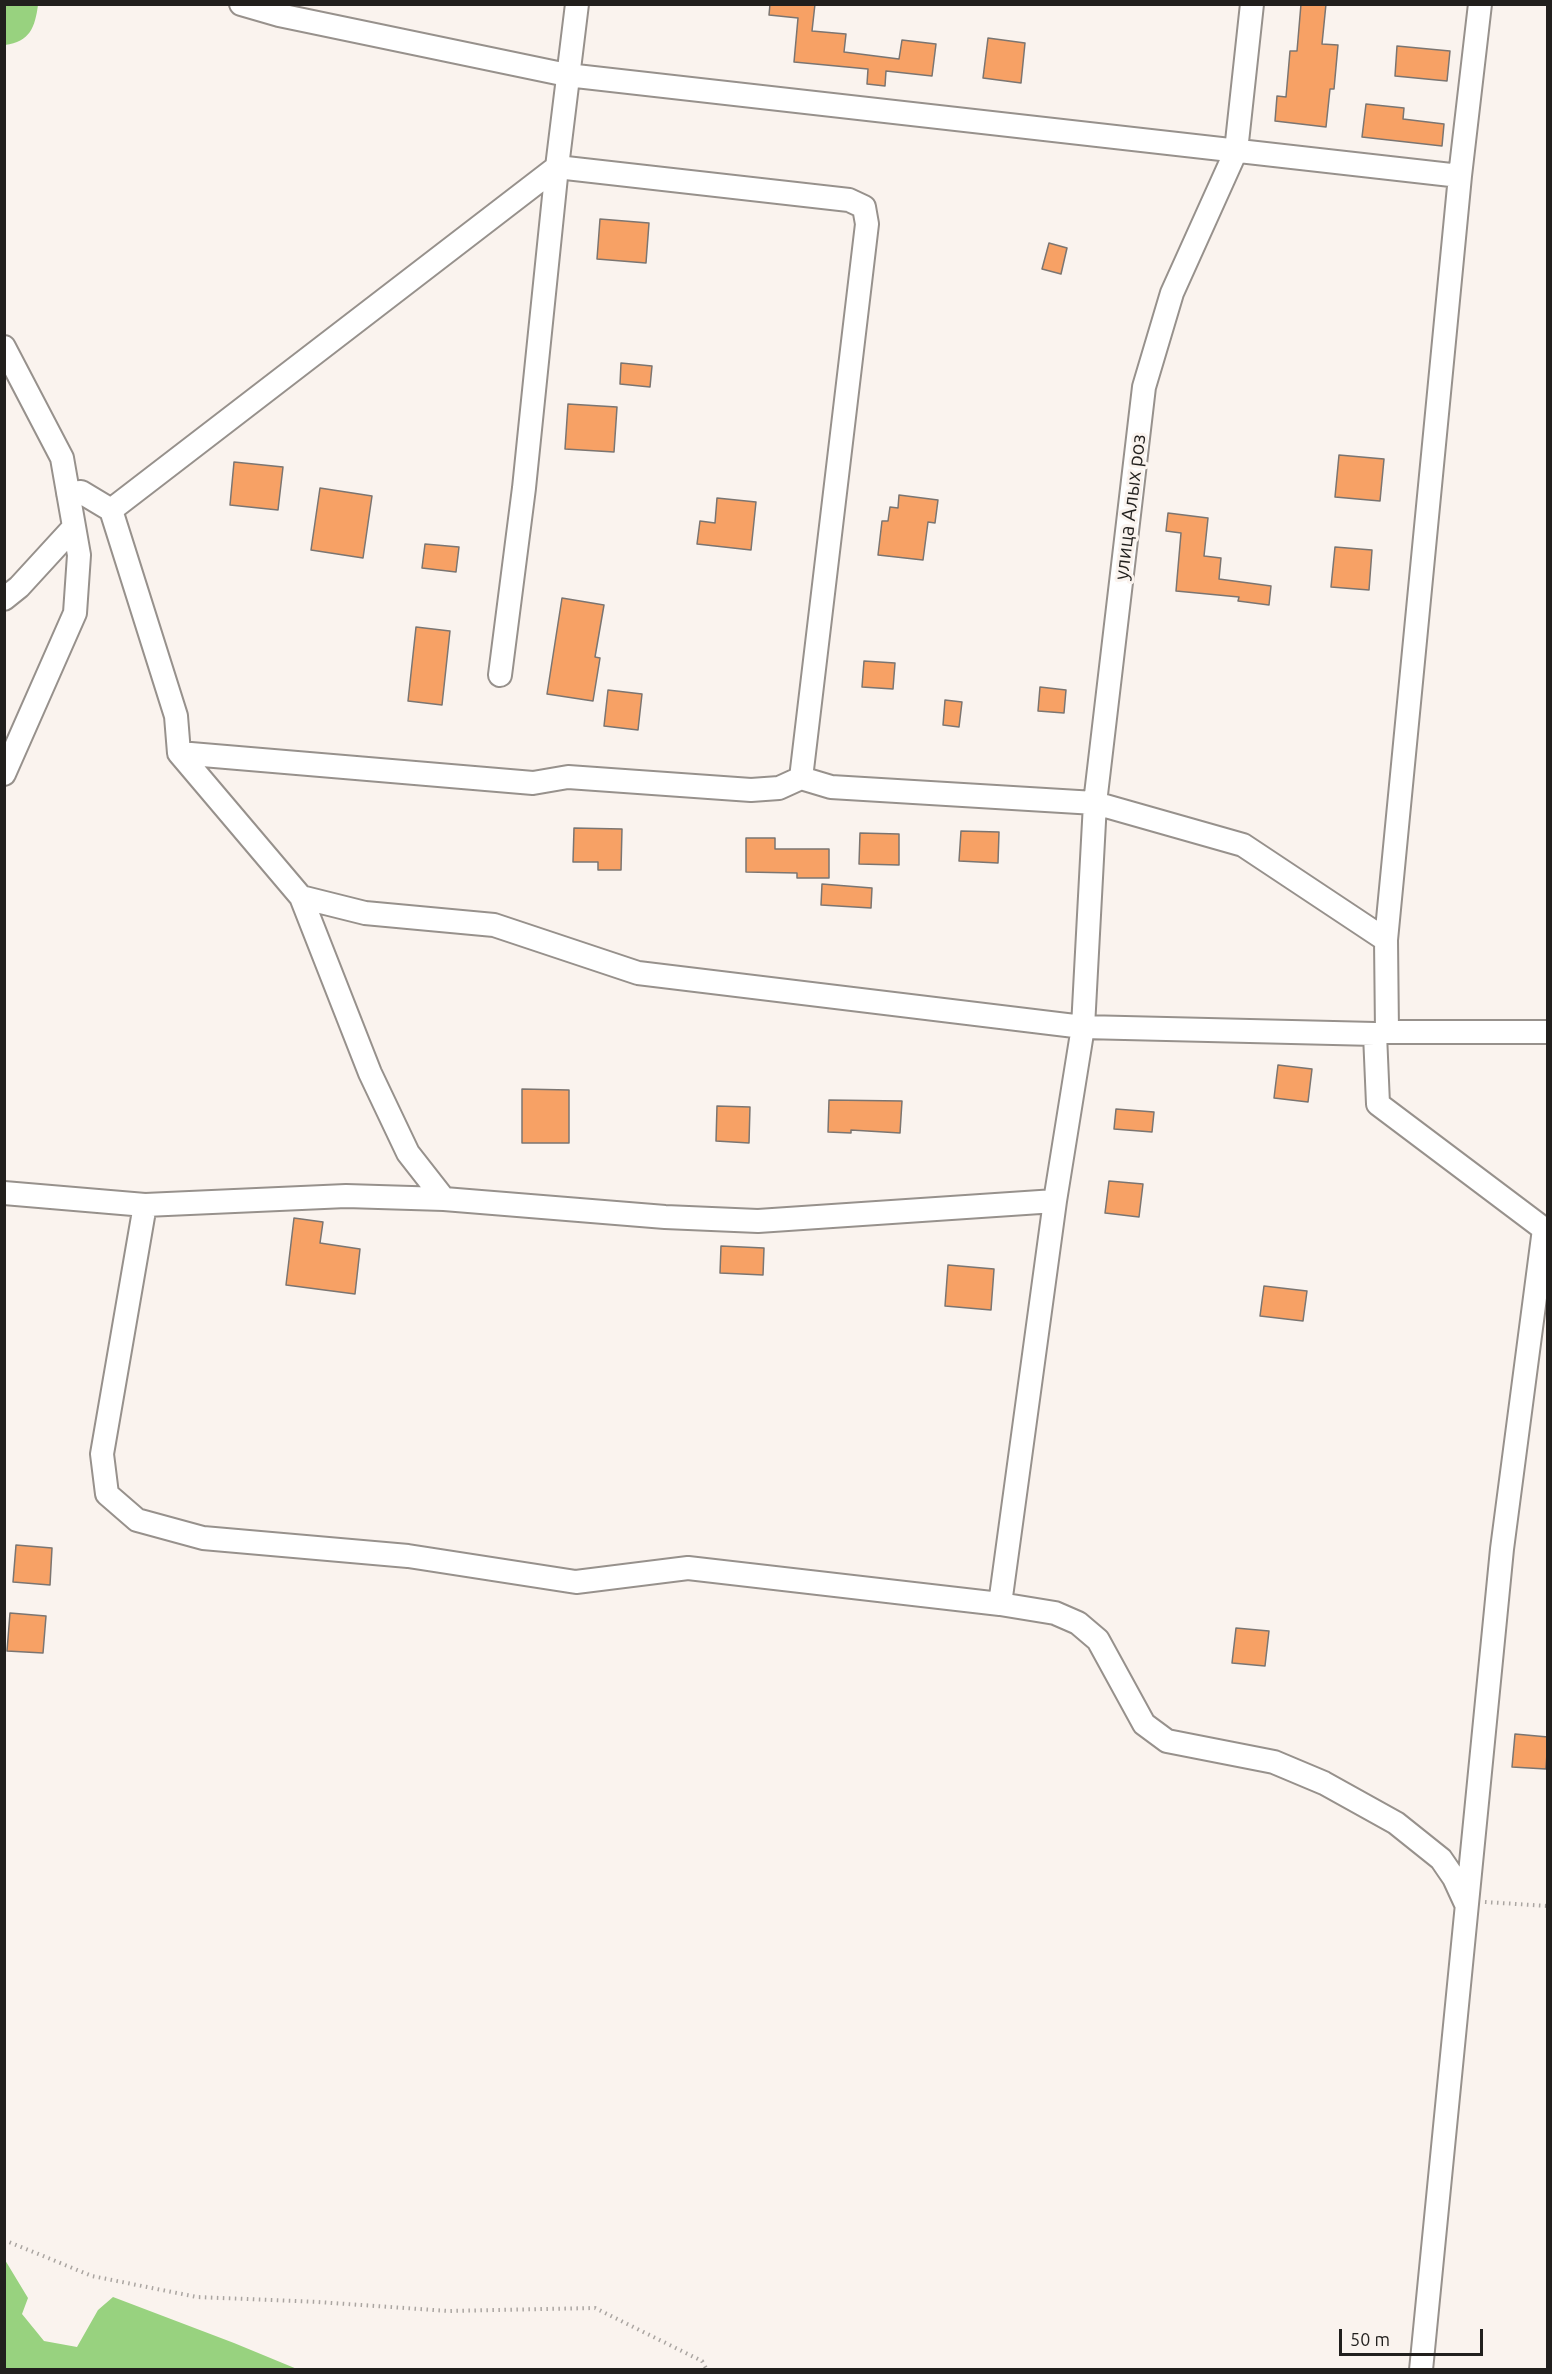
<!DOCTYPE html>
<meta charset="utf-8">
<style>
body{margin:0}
#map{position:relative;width:1552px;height:2374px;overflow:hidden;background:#faf3ee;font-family:Ubuntu,sans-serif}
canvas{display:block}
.frame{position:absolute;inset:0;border:6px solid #211f1d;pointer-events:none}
.scale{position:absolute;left:1339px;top:2329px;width:144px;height:27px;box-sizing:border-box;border:3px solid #211f1d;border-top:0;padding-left:8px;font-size:18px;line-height:21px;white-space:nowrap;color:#211f1d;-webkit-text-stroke:4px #faf3ee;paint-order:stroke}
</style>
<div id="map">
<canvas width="1552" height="2374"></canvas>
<div class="frame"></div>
<div class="scale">50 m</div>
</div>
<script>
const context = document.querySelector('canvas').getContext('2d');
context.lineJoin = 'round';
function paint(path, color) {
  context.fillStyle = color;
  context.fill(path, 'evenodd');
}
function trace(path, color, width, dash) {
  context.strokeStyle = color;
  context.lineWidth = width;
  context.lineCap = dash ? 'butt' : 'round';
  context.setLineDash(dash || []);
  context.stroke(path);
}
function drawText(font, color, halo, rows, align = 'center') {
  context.font = font + ' Ubuntu,sans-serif';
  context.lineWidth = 6;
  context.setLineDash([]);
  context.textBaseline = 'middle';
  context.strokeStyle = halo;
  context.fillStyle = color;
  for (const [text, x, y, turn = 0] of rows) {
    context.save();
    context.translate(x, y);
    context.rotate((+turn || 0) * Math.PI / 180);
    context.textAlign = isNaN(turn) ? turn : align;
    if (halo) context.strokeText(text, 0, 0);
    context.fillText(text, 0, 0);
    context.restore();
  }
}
paint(new Path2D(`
 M4,5H38C35,27 30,42 5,45Z
 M5,2260L28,2298L22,2314L44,2341L77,2347L98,2310L113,2297L234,2343L297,2369H5Z`), '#98d27f');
const building = new Path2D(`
 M770,4H815L812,31L846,34L844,52L899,59L902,40L936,44L932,76L886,71L885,86L867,84L868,69L794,62L798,18L769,15Z
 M1301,4H1326L1322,44L1338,45L1334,89H1330L1326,127L1275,121L1277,96L1286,97L1290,51H1297Z
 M988,38L1025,43L1021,83L983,78Z
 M1397,46L1450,51L1447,81L1395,76Z
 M1366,104L1404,108L1403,119L1444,124L1442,146L1362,137Z
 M600,219L649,223L646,263L597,259Z
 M1049,243L1067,248L1061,274L1042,269Z
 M621,363L652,366L650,387L620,384Z
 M568,404L617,407L614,452L565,449Z
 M1339,455L1384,459L1380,501L1335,497Z
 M234,462L283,467L278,510L230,505Z
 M320,488L372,496L363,558L311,550Z
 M899,495L938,500L935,523L928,522L923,560L878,555L882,521H888L890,507L898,508Z
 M717,498L756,502L751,550L697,544L700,521L715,523Z
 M1168,513L1208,518L1204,556L1221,558L1219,579L1271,586L1269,605L1238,601L1239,597L1176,591L1181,533L1166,531Z
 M425,544L459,547L456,572L422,568Z
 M1335,547L1372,550L1369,590L1331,587Z
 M562,598L604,605L595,657L600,658L593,701L547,694Z
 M416,627L450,631L442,705L408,701Z
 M864,661L895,663L893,689L862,687Z
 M1040,687L1066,690L1064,713L1038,711Z
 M608,690L642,694L638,730L604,726Z
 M945,700L962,702L959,727L943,725Z
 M574,828L622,829L621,870H598V862H573Z
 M961,831L999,832L998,863L959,861Z
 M860,833L899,834V865L859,864Z
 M746,838H775V849H829V878H797V873L746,872Z
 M822,884L872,888L871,908L821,905Z
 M1278,1065L1312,1069L1308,1102L1274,1098Z
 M522,1089L569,1090V1143H522Z
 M829,1100L902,1101L900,1133L851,1130V1133L828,1132Z
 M717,1106L750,1107L749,1143L716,1141Z
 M1116,1109L1154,1112L1152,1132L1114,1129Z
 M1109,1181L1143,1184L1139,1217L1105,1213Z
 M294,1218L323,1222L320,1243L360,1249L355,1294L286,1285Z
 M721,1246L764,1248L763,1275L720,1273Z
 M948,1265L994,1269L991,1310L945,1306Z
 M1264,1286L1307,1291L1303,1321L1260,1316Z
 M16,1545L52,1548L50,1585L13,1582Z
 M10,1613L46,1616L43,1653L7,1651Z
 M1236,1628L1269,1631L1265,1666L1232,1663Z
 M1515,1734L1548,1737L1546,1769L1512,1767Z`);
paint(building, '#f7a165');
trace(building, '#7b7571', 1.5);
const minor = new Path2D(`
 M241,4L279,15L567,75L1460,176
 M577,4L557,167L849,200L864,207L867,224L801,778
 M4,347L62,458L79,555L75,613L4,774
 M68,493L81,492L111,510L176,716L179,753L301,897L365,913L494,925L638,973L1083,1027L1375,1034L1387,1032L1386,940L1460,176L1480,4
 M111,510L557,167L524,488L500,675
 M4,599L19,587L74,527
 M179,753L533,783L568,777L751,790L779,788L801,778L831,787L1095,803L1243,845L1386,940
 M301,897L370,1073L408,1153L444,1199
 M1387,1032H1548
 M1375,1034L1378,1104L1544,1229L1502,1549L1421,2370
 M4,1193L145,1205L346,1196L444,1199L665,1217L758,1221L1055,1201
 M145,1205L102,1454L107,1494L137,1520L203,1538L408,1556L576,1582L688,1568L1000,1604L1055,1613L1078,1623L1098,1640L1144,1724L1167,1741L1274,1762L1324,1783L1396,1823L1441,1859L1454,1878L1466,1904
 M1000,1604L1055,1201L1083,1027L1095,803L1144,387L1172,293L1236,151L1252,4`);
trace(minor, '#97918c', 26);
trace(new Path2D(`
 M1485,1902L1548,1906
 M4,2240L92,2276L197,2297L318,2302L448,2311L595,2308L702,2361L707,2370`), '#aaa5a1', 4, [1.5, 4.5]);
trace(minor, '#fff', 22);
drawText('20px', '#211f1d', '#faf3ee', [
 ["улица Алых роз",1130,507,-83]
]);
</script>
